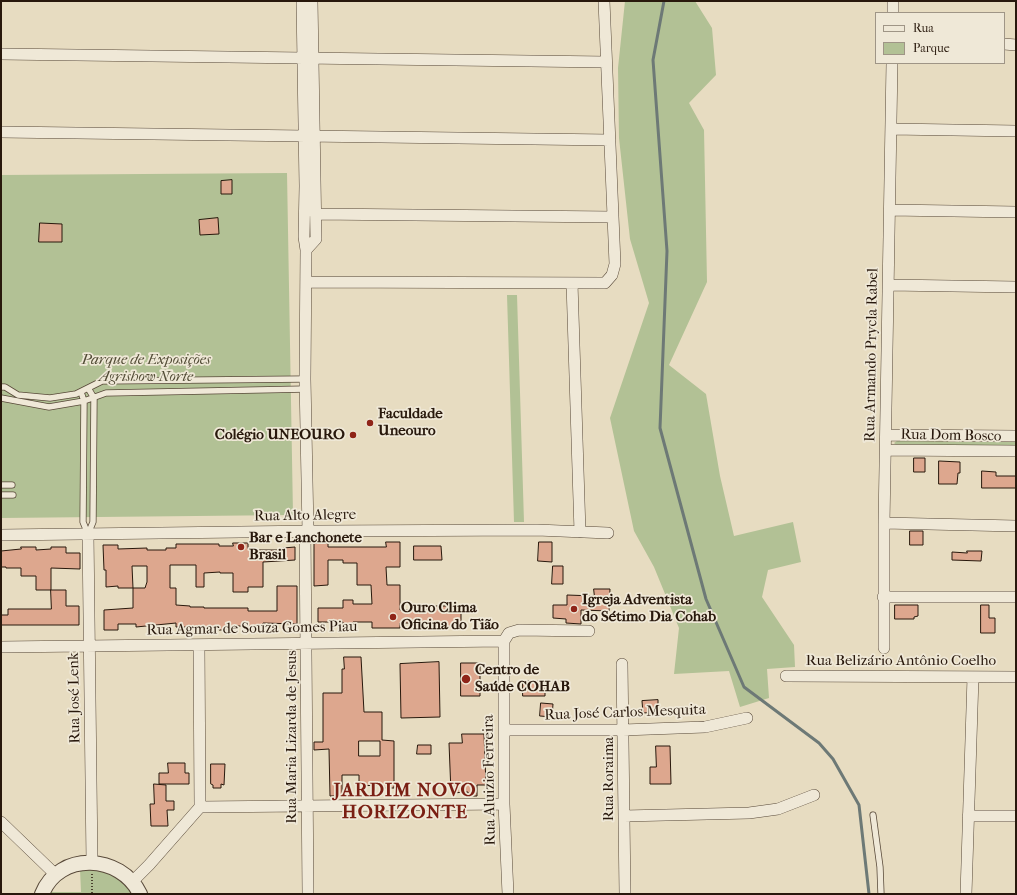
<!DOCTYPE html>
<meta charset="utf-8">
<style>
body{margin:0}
#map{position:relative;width:1017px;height:895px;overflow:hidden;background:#e7dcc1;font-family:"IM FELL French Canon",serif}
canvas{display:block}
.frame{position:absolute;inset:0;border:2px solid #28180c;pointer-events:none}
.legend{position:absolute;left:875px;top:12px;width:130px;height:52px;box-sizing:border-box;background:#efe8d7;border:1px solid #9f9586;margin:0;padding:5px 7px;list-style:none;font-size:12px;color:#28180c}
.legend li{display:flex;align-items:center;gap:8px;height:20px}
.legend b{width:20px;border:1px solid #9f9586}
</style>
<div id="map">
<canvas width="1017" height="895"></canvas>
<div class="frame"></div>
<ul class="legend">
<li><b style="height:5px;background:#efe8d7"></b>Rua</li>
<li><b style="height:11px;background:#b2c195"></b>Parque</li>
</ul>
</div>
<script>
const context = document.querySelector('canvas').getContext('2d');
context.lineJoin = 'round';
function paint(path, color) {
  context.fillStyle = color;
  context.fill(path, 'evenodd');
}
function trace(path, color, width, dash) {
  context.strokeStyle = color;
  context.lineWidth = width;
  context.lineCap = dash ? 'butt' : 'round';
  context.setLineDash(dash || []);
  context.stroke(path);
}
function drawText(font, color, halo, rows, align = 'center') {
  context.font = font + ' "IM FELL French Canon",serif';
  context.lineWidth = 3.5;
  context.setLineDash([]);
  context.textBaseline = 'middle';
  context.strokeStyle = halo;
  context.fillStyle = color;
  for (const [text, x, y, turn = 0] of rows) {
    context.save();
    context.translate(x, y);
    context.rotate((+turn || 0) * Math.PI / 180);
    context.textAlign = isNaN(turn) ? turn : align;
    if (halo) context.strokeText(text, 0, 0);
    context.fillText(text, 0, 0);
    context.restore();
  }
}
paint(new Path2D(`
 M625,1H695L712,28L716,75L689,103L704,130L707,282L669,365L706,394L720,476L734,536L793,522L801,562L768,570L762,597L794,645L795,667L767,669L769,698L740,707L729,671L674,674L679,628L654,567L634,531L610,418L649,303L630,239L619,138L618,68Z
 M287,173L293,515L1,518V175Z
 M507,295H517L524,522H514Z
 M897,441L1016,442V447L896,445L894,443Z
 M80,869C102,870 121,870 133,894H48L49,892H81Z`), '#b2c195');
trace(new Path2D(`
 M664,1L653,60L667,251L660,428L706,599L744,687L819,743L833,759L859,805L869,894`), '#6d7976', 3);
const building = new Path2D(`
 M232,180V194H221V181Z
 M218,218L219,234L200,235L199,220Z
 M40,223L62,224V242H39Z
 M914,458H925V472H914Z
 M939,461L960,462V473H958L957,484H939Z
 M982,471L996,472V476H1016V488H982Z
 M910,531H923V545H910Z
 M386,542H400V567H386L387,585H400V610L432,609V606H461V627H443V623H400V628H372V622H353V625H343V622H318V608H343V600H353V604H372L371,585H357V563H343V560H328V585L314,586V543H328V547H386Z
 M539,542H552V562L538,561Z
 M233,543H248V549L261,550H283V548L295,547V560L263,562V587H248V592H233V573H220V572L204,573V587H196V565H170V588H176V605L190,606V607H204V608H248V611H277V586H297V624L263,623V626H232L231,630H219V627H176V623L136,627V624H118V630H104V610L133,608V588H145L147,582V566H132L133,588H118V586L106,587V570H104L103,545H118V549L147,548V550H166V548H176V544H219V546H233Z
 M414,546H441L442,560H414Z
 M21,547H36V550L51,549V547H66V553H80V569L51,568V590H36V576H21V568H6V567H1V551L21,549Z
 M967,551H982L981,561L952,560V552L967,553Z
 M553,566H563V584H552Z
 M594,589H610L609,611L581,610V624L566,623V619L553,618V605H567V595L594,596Z
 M51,590H66V606H79V625H1V615H8V609H51Z
 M895,605H918V616L914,617V619H895Z
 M981,605H989V618H995V633H981Z
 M344,657H361L364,712H382V740L394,741V788H380V785L359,786V775H342V796H330L329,749L314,750V742H323V693H342V669H344ZM359,741H380V756H359Z
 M439,662L440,717L401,718L400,664Z
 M461,663H480V696H461Z
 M523,681H545V696H523Z
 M658,700V712L643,713L642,701Z
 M541,703L553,704L552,717L540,716Z
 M462,734H484L486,785H477V796H468V792L451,793L449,743H462Z
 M418,745H431V754H417Z
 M656,746H670L671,784H650V767H656Z
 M168,763H185V773H189V784H159V773H168Z
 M211,764H225L224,785L221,784V788H213V785L211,784Z
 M154,784L166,785V801H174V810H167L168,826H151L150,804H154Z`);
paint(building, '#dda78e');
trace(building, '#28180c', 1);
const service = new Path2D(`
 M1,387H5L18,395L50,398L76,394L102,381L305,379
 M88,388L94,398L93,522L88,534
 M81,392L84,401L83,522L88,534
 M1,398L49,407L84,401L106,393L306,389
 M1,485H12
 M1,495H13
 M873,815L880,867L881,894`);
const minor = new Path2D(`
 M302,1L305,186L304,237L306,250L305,379L308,531
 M893,13V1
 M1004,44L1016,45
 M1,54L606,62
 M891,129L1016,131
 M1,132L610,140
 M890,210L1016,212
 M315,214L613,217
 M306,250L316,239L312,1
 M306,282L605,283L612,275L615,264L604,1
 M572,283L580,532
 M889,285L1016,287
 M886,435L1016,436
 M886,450L1016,451
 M884,523L1016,526
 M305,531L308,894
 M88,534L92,862
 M1,535L320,531L537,530L608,533
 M883,597H1016
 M504,641V804L508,894
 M504,641L509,633L519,630L589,631
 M199,645L200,807
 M1,647L504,641
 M884,648V523L892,63
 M622,664L625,894
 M786,676L1016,677
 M504,730H623L705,727L747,718
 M200,807L504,804
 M624,816L749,813L778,809L814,795
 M968,816H1016
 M1,822L56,875
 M132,882L149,865L200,807
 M966,894L973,677`);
const tertiary = new Path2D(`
 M42,894C59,851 121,854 140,894`);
trace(service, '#584939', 7);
trace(minor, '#584939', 12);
trace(tertiary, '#584939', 16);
trace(new Path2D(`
 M92,874V894`), '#28180c', 1.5, [1, 2]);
trace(service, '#efe8d7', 5.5);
trace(minor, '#efe8d7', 11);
trace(tertiary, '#efe8d7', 14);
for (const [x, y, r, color] of [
 [370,423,4,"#8f2418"],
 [353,435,4,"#8f2418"],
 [241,547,4,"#8f2418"],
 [574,609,4,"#8f2418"],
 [393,617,4,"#8f2418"],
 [466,679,5,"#8f2418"]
]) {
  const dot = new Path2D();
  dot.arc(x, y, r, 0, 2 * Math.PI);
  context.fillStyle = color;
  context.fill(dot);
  trace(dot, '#efe8d7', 1.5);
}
drawText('15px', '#28180c', '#efe8d7', [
 ["Rua Armando Prycla Rabel",872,355,-89],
 ["Rua Dom Bosco",951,436,1],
 ["Rua Alto Alegre",305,516,-1],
 ["Rua Agmar de Souza Gomes Piau",252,629,-1],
 ["Rua Belizário Antônio Coelho",901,661],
 ["Rua José Lenk",75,698,-91],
 ["Rua José Carlos Mesquita",625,713,-2],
 ["Rua Maria Lizarda de Jesus",292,737,-90],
 ["Rua Roraima",609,779,-90],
 ["Rua Aluizio Ferreira",490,780,-91]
]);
drawText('italic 15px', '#514b35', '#efe8d7', [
 ["Parque de Exposições",146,360],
 ["Agrishow Norte",146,377]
]);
drawText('bold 15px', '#28180c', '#efe8d7', [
 ["Faculdade",378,414],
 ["Uneouro",378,431],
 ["Colégio UNEOURO",345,435,"right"],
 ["Bar e Lanchonete",249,538],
 ["Brasil",249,555],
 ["Igreja Adventista",582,600],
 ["do Sétimo Dia Cohab",582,617],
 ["Ouro Clima",401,608],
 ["Oficina do Tião",401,625],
 ["Centro de",475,670],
 ["Saúde COHAB",475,687]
], 'left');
context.letterSpacing = '1px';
drawText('bold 19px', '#7a1f14', '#efe8d7', [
 ["JARDIM NOVO",405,791],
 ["HORIZONTE",405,813]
]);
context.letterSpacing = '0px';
</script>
